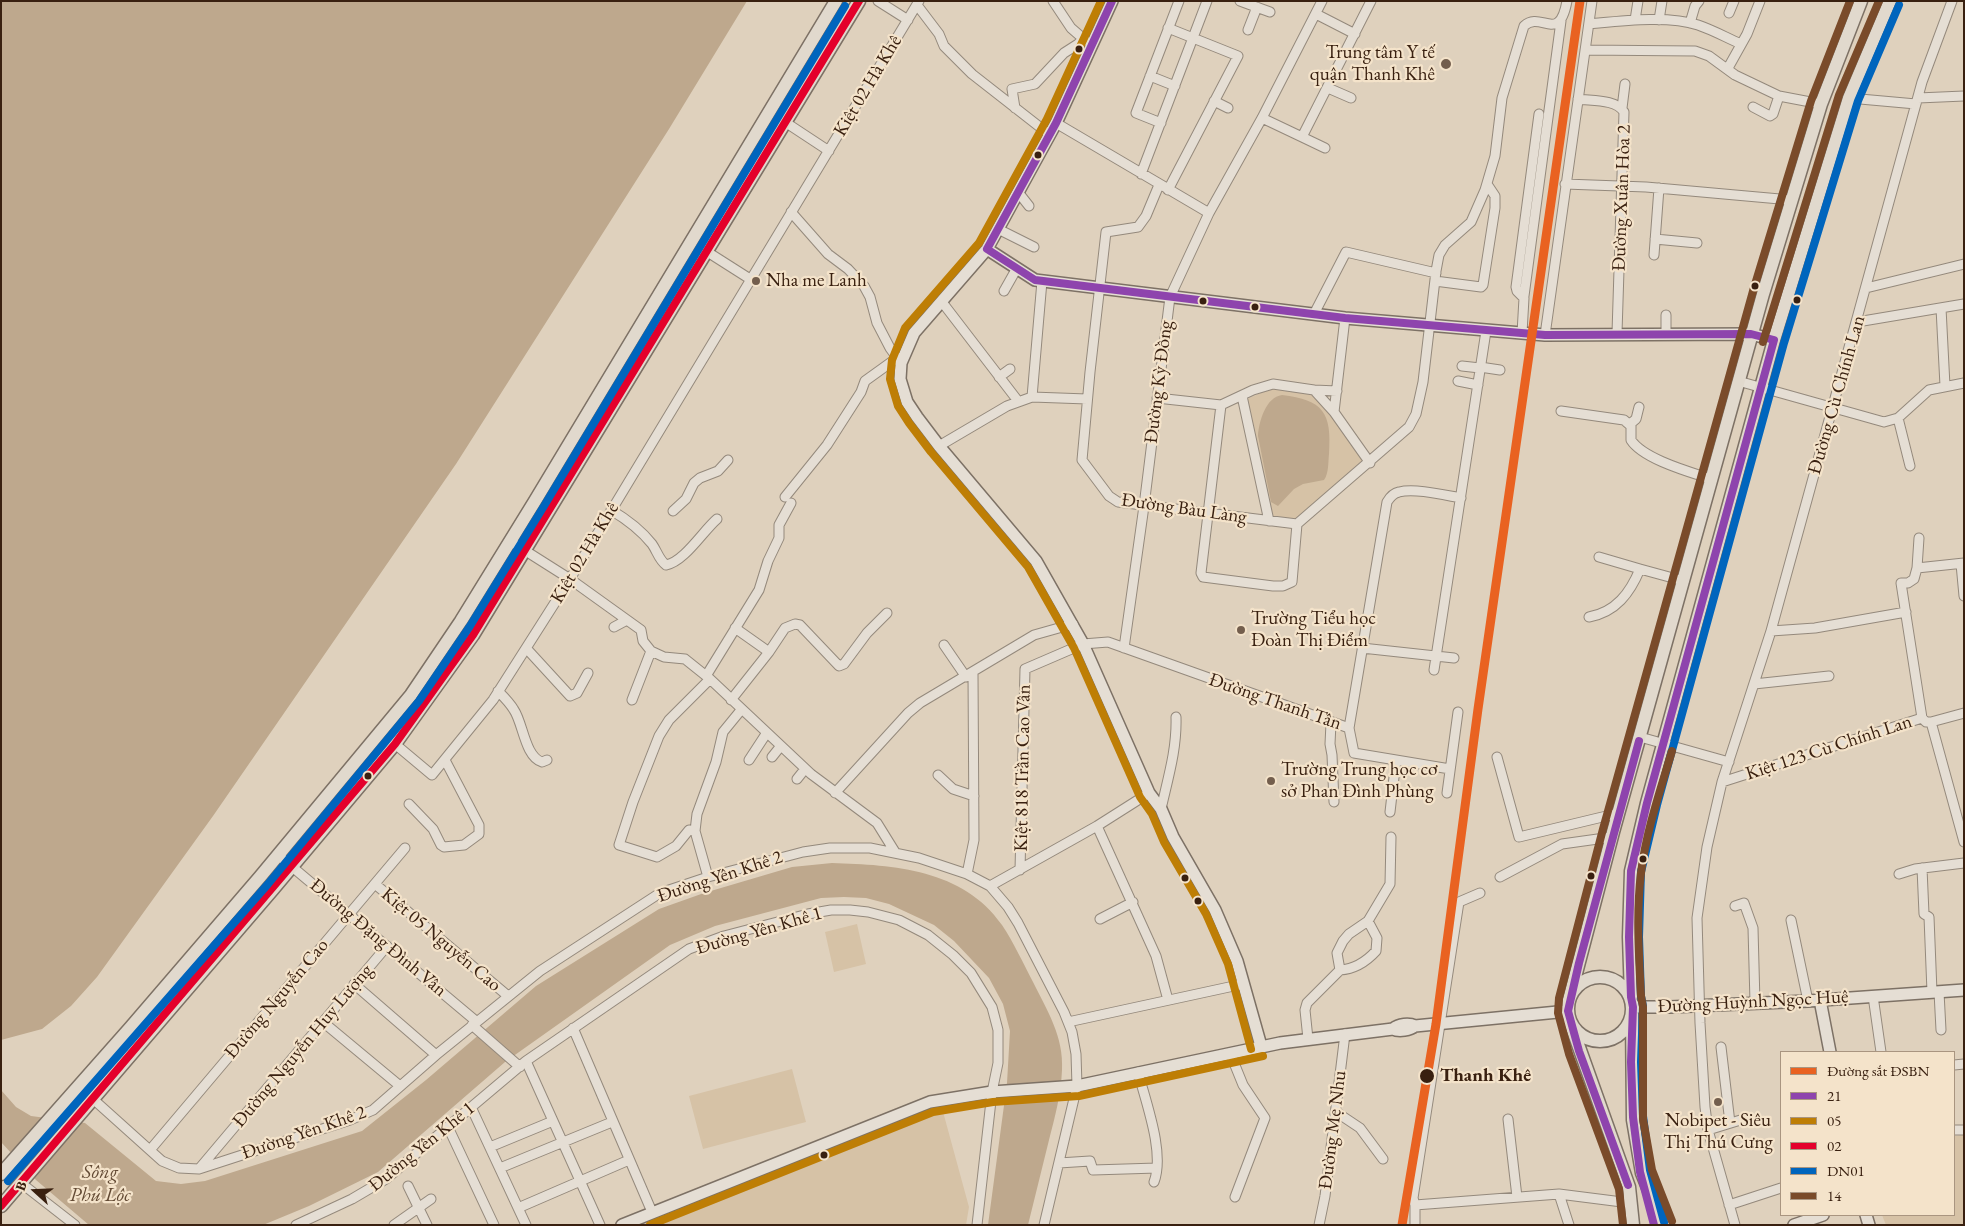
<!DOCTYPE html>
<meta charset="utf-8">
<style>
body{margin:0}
#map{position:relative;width:1965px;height:1226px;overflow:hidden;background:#dfd1bd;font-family:"EB Garamond",serif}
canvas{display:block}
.frame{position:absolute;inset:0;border:2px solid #392010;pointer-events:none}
.legend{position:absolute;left:1780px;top:1051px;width:175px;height:165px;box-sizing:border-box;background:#f4e3ca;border:1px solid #a99580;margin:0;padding:6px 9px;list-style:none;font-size:15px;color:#392010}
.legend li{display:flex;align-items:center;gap:10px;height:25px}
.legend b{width:25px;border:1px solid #a99580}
.north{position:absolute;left:10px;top:1166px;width:50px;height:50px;-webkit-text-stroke:4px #f4e3ca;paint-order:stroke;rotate:290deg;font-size:14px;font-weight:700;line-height:20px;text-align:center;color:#392010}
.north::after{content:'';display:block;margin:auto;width:18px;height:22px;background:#392010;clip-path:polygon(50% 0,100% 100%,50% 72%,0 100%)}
</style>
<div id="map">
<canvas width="1965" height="1226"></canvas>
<div class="frame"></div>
<ul class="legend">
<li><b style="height:6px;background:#e96221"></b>Đường sắt ĐSBN</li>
<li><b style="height:6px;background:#8e44ad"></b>21</li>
<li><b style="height:6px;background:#be7e05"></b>05</li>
<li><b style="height:6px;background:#e4002b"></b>02</li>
<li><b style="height:6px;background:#0065bd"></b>DN01</li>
<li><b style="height:6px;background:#7a4b2a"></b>14</li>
</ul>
<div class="north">B</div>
</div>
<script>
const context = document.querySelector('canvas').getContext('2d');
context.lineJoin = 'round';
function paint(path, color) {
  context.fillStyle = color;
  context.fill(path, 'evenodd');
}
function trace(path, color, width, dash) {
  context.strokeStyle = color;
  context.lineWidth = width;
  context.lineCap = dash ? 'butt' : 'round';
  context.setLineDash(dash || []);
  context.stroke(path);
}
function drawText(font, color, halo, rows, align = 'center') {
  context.font = font + ' "EB Garamond",serif';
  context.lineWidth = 4.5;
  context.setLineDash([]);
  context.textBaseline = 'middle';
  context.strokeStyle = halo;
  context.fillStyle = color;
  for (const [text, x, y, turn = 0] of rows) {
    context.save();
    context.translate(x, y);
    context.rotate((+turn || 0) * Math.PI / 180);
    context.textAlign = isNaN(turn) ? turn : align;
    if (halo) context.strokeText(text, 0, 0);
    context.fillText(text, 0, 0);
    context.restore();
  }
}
paint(new Path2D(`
 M1269,389L1306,390L1315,394L1363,457L1362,462L1296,521L1270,518L1245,400Z
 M857,924L866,964L834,972L825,932Z
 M792,1069L806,1122L703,1149L689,1096Z
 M942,1108L969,1207L966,1225H641L883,1128Z
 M1964,1135V1225H1886L1882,1215H1954V1136Z`), '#d6c2a6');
paint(new Path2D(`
 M1,1H747L669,129L456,464L213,816L97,977L71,1006L42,1029L1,1040Z
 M1282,395C1323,400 1332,412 1329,454C1328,462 1329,473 1324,480L1303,484L1294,489L1278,506L1271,502L1258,436C1259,421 1266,397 1282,395Z
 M832,863C894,865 963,869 1002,925C1014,943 1023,963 1033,982C1047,1010 1064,1037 1062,1070C1061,1094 1055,1117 1049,1140C1042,1168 1035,1197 1028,1225H988L1007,1083L1010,1031L1003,1004L989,978L954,941L934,925L889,904L866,898L844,897L821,898L715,926L670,945L505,1062L378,1172L309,1206L263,1225H89L36,1180L1,1142V1090L16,1107L31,1116L85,1123L156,1181L181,1184L205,1181L362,1131L426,1080L536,986L659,909L704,893L792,867Z`), '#bea88d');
const street = new Path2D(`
 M878,1L908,20
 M1053,1L1071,28L1086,41
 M1240,1L1270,12
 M917,5L939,34L944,46L972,74L1050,135
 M1729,13L1734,1
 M1316,14L1355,34
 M1635,20L1638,1
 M1659,20L1662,1
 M1690,23L1695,6L1699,1
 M1589,24C1621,21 1668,15 1698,25C1713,30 1727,38 1741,44
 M1248,30L1257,7
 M1585,50L1695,51L1709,56L1735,75L1779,96L1821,104
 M1728,68L1747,34L1760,1
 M1150,76L1175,86
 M1328,88L1351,98
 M1849,98L1916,104
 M1918,98L1964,96
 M1578,99C1592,101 1616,99 1624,112L1617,333
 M1214,101L1228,108
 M1753,107L1770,116L1773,114L1779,96
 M1015,108L1012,89L1035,84L1064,53L1078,44L1083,39
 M1622,108L1625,84
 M1262,118L1302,137L1371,1
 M785,122L829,151
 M1056,123L1209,213
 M1161,123L1136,113L1179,1
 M1302,137L1325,148
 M1141,174L1207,1
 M1565,184L1646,187L1791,200
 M1159,185L1146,216L1138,227L1106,232L1090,372L1082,460L1109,496L1118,502L1297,524
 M1168,190L1238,56L1168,28
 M1018,192L1029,206
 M791,212L828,254L848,269L864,286L870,297L877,323L890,348L901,363
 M998,229L1034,247
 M1655,239L1697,243
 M706,251L750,279
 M1654,255L1659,188
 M1435,281L1481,287L1483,285L1495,208V196L1487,184
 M1866,288L1964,264
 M1004,291L1017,268
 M1524,296L1561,21
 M942,302L1018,401
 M1941,308L1945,386
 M1314,314L1346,252L1436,273
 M1666,315V334
 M1857,322L1964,304
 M1522,333L1524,298L1517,291L1516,287L1539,114
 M1545,335L1592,1
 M1462,366L1480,368
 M1480,367L1500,370
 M999,377L1010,369
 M1458,381L1478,385
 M1738,381L1884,422L1898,418L1929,390L1964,383
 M1314,390L1337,391
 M1242,396L1269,521
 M1032,397L1042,281
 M1157,398L1221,405L1253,390L1273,384L1314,390L1334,412L1370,463
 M1221,405L1201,573L1203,577L1273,586H1283L1292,582L1297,524L1409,427L1416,414L1423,382L1436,271L1439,255L1445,245L1471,222L1485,190L1495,156L1502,98L1524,26C1541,10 1559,45 1567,1
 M1561,411L1624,420L1631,426V440C1643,459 1690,472 1711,479
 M1334,412L1345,318
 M1898,418L1910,466
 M1630,424L1636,419L1639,407
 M939,446L1007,406L1032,397L1087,399
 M785,497L827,445L861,392L865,381L897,358
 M611,510C628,520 640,529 652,544C657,551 659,560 666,565C684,562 703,531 717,519
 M673,511L686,499L694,483L700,478L718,471L728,460
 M1919,538L1917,568L1914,579L1908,583H1901L1922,718
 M510,541L570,579L641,630L643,641L651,651L664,657L685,659L710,679L811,774L877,823L895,852
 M1599,557L1640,569
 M1961,564L1964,596
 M1917,568L1964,563
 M1589,617C1616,612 1630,593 1640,569L1684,581
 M614,627L627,620
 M735,628L769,652
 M1771,631L1815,628L1906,612
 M944,645L966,677
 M526,648L570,696L577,693L588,673
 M1124,648L1144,506L1170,297L1209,213L1262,118L1322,1
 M1362,648L1454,658
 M1434,670L1486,331
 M706,676L759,590L768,561L779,538V525L791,503
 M1754,684L1829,676
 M498,691C504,697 510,703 514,710C523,723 525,757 542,762L547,760
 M632,700L651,651
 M731,700L769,652L785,628L795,624L800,625L839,666L844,664L867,633L887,613
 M1931,722L1964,842
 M1331,723L1330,744L1332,755L1334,802
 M1640,737L1729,762
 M395,744L432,775L493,700L570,579L919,1
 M772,757L780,747
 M1497,757L1519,837L1619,813
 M749,760L766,734
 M1450,769L1354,753L1349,728L1387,502C1390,497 1394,493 1399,492C1415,488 1444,495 1461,498
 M938,775L953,789L974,796
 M797,779L805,769
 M1722,782L1922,718L1926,722H1931L1964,713
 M835,793L908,713L920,703L1034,635L1073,624
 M1447,793L1458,712
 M409,804L433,829L441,845L444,847L464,845L479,834V825L445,760
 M1161,809C1168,778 1177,749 1176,717
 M1390,812L1396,760
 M1097,826L1156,956L1168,1000
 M695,831L689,830L676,846L657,857L619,845L633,802L659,736L669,720L710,679
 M278,855L477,1022
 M1922,868L1924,914L1929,917L1932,992
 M1020,870L1025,669L1083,644L1108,642L1349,728
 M967,874L974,840L973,673
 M1899,874L1915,869L1964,863
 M708,877L695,831L697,814L716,762L723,732L741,710
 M1500,877L1562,844L1612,837
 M375,884L508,996
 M990,886L1097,826L1149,793
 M1735,906L1744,903L1753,928L1755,1003
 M1100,919L1133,902
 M1791,920L1808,1001
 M1340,970C1355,969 1366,962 1376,951L1377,938L1368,921
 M354,984L436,1055
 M1939,992L1941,1030
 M1873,996L1881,1052
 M323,1022L400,1086
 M1068,1022L1243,984
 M472,1025L520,1067
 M573,1028L652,1212
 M1308,1039L1305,1010L1307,1003L1340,970L1337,953L1343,941L1349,934L1368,921L1390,884L1391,837
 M1721,1047L1730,1123
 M1230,1053L1243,1085L1265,1118L1235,1197
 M526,1061L600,1225
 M1954,1065L1964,1064
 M1138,1072C1146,1103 1165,1153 1154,1182
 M93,1099L162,1161L179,1168L199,1169L350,1120L373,1110L436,1055L540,971L660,893L708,877L803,852L830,848H870L919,858L967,874L990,886L1008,907L1018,923L1064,1012L1072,1032L1076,1054L1077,1086L1044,1225
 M471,1107L526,1225
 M1336,1112L1360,1128L1383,1159
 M1508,1119L1517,1197
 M448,1127L494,1225
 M1708,1130L1747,1118
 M1954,1130H1964
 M490,1147L553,1121
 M150,1150L405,848
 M1059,1163L1090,1161L1093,1170L1157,1168
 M500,1168L612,1122
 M199,1169L387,946
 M21,1183L75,1225
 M408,1186L427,1225
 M1559,1194L1569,1225
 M1415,1205L1559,1194L1630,1203
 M1729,1205L1781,1188
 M518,1208L629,1160
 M296,1225L352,1199L386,1179L526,1061L689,949L724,936L808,914L831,910H850L868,912L899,920L928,935L953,955L971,973L992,1007L998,1030V1063L992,1092L977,1225
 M394,1225L431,1199
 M1319,1225L1325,1196L1345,1034
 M1415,1225V1205L1413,1198L1459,902L1480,893
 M1735,1225L1708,1130L1705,1107L1700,1023L1697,918L1707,847L1722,782L1771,631L1922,82L1952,1`);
const secondary = new Path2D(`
 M1112,1L1056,123L987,249L914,333L901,363L900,379L907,402L917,417L939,446L1036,561L1083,644L1149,793L1161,809L1173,837L1215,910L1237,961L1261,1046
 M987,249L1035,280L1345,318L1545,335L1751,334L1774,340
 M1820,1000L1830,1052
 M1633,1007H1670L1808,1001L1964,990
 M1415,1026L1568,1011
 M1866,1215L1869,1225
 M622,1225L930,1102L992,1092L1077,1086L1280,1043L1393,1029C1399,1032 1410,1030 1415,1026C1409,1023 1399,1024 1393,1029
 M1794,1225L1823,1215`);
const primary = new Path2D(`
 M1568 1009a32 32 0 1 1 64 0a32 32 0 1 1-64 0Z
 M1631,997L1629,937L1631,871L1647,803L1774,340L1849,98L1890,1
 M1569,1000L1613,832L1763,294L1821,104L1861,1
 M1632,1014L1633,1120L1642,1173L1663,1225
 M1570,1022L1629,1187L1633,1225
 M1,1174L131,1027L260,877L411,695L461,621L535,501L836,1
 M1,1206L273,889L395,744L473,635L859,1`);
trace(street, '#94897c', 11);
trace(secondary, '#7d7165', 14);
trace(primary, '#7d7165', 15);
trace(street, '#e5ded4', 9);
trace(secondary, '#e5ded4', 11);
trace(primary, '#e1d9cd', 12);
trace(new Path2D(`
 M987,249L1035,280L1345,318L1545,335L1751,334L1774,340L1647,803L1631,871L1629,937L1631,997L1633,1007L1631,1062L1633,1117L1640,1172L1654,1225
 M987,249L1056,123L1112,1
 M1628,1185L1579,1051L1568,1011L1579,963L1639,741`), '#8e44ad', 8);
trace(new Path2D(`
 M1101,1L1047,119L979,243L905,328L892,360L890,379L898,406L909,423L931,452L1028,567L1074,648L1140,797L1152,814L1164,842L1206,914L1228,964L1251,1049
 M650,1225L933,1112L993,1102L1079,1096L1263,1056`), '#be7e05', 8);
trace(new Path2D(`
 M1,1206L395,744L473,635L859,1`), '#e4002b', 8);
trace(new Path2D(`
 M8,1181L268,884L419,701L470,626L544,506L845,6
 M1664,1222L1650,1170L1643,1116L1641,1062L1643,1006L1641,996L1639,937L1641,872L1657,805L1784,343L1858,101L1899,5`), '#0065bd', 8);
trace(new Path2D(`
 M1763,342L1839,95L1879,1
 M1672,751C1660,791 1646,832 1641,873C1636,914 1639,955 1641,996L1643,1007V1119L1652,1170L1672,1221
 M1623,1225L1619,1189L1569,1054L1558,1013L1559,998L1603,829L1753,291L1811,101L1850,1`), '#7a4b2a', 8);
trace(new Path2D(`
 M1402,1225L1436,1024L1478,709L1580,1`), '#e96221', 9);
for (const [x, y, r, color] of [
 [1079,49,4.5,"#392010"],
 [1446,64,6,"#735e4d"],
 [1038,155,4.5,"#392010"],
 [756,281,5,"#735e4d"],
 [1755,286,4.5,"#392010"],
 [1797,300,4.5,"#392010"],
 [1203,301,4.5,"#392010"],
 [1255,307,4.5,"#392010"],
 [1241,630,5,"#735e4d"],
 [368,776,4.5,"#392010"],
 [1271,781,5,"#735e4d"],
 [1643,859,4.5,"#392010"],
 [1591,876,4.5,"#392010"],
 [1185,878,4.5,"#392010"],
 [1198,901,4.5,"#392010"],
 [1427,1076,8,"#392010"],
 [1718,1102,5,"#735e4d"],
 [824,1155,4.5,"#392010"]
]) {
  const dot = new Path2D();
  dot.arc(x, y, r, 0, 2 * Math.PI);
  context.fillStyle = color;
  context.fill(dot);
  trace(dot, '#f4e3ca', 2);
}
drawText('19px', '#392010', '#f4e3ca', [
 ["Trung tâm Y tế",1435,53,"right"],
 ["quận Thanh Khê",1435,75,"right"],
 ["Nha me Lanh",766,281],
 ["Trường Tiểu học",1251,619],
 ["Đoàn Thị Điểm",1251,641],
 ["Trường Trung học cơ",1281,770],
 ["sở Phan Đình Phùng",1281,792],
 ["Nobipet - Siêu",1718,1121,"center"],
 ["Thị Thú Cưng",1718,1143,"center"]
], 'left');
drawText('19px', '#392010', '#f4e3ca', [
 ["Kiệt 02 Hà Khê",868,86,-59],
 ["Đường Xuân Hòa 2",1622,198,-88],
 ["Đường Kỳ Đồng",1159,382,-83],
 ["Đường Cù Chính Lan",1837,395,-74],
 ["Đường Bàu Làng",1184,509,8],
 ["Kiệt 02 Hà Khê",585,553,-59],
 ["Đường Thanh Tân",1275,702,19],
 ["Kiệt 123 Cù Chính Lan",1829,748,-18],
 ["Kiệt 818 Trần Cao Vân",1023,768,-89],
 ["Đường Yên Khê 2",720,877,-18],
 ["Đường Yên Khê 1",759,931,-16],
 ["Đường Đặng Đình Vân",378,938,40],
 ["Kiệt 05 Nguyễn Cao",441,940,40],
 ["Đường Nguyễn Cao",277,999,-50],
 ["Đường Huỳnh Ngọc Huệ",1753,1002,-3],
 ["Đường Nguyễn Huy Lượng",303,1046,-50],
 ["Đường Mẹ Nhu",1333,1130,-83],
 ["Đường Yên Khê 2",304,1133,-19],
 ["Đường Yên Khê 1",422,1147,-39]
]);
drawText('bold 19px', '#392010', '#f4e3ca', [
 ["Thanh Khê",1440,1076]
], 'left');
drawText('italic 20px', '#634a34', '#f4e3ca', [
 ["Sông",100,1173],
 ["Phú Lộc",100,1196]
]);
</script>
